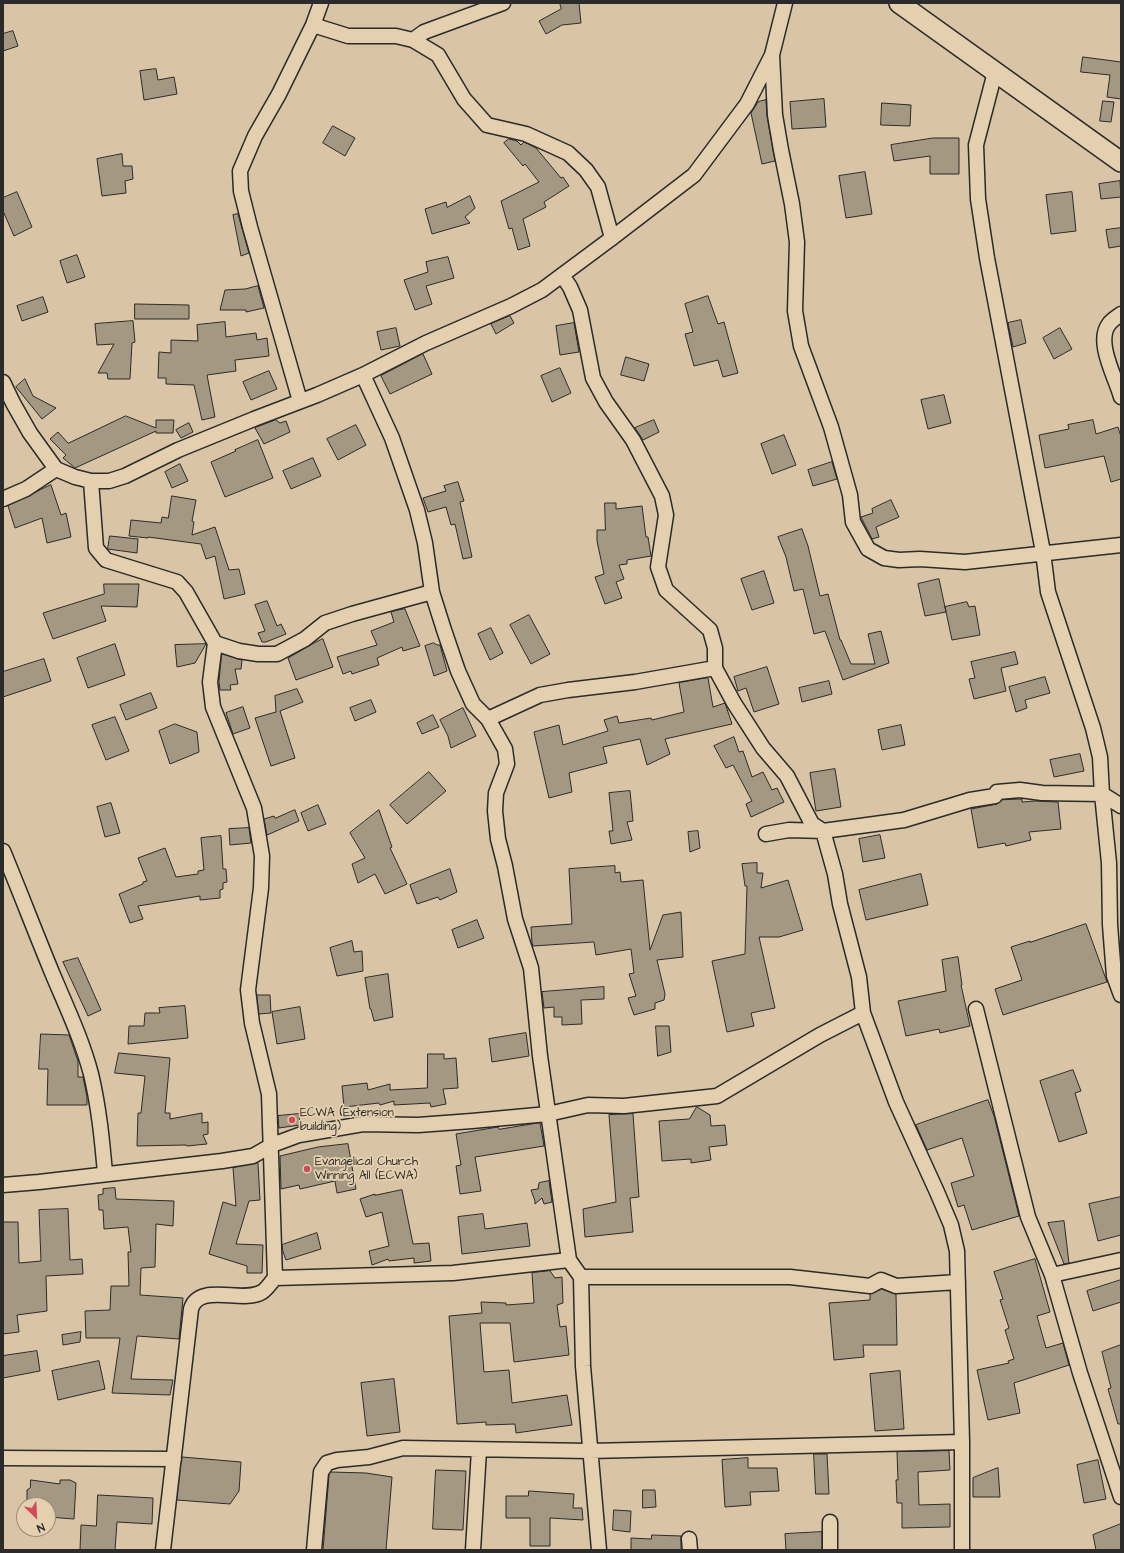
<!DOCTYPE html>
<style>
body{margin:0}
#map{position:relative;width:1124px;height:1553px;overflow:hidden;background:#d9c5a6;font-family:"Architects Daughter",sans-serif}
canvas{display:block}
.frame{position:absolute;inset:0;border:4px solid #2b2b2b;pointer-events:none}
.north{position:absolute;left:16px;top:1497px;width:40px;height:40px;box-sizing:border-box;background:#e4cfae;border:1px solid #9a8d7a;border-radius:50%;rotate:156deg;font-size:11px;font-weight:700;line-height:16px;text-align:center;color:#2b2b2b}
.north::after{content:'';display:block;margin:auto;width:14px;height:18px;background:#d1495b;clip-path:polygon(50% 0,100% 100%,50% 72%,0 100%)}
</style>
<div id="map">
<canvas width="1124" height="1553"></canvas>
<div class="frame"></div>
<div class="north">N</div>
</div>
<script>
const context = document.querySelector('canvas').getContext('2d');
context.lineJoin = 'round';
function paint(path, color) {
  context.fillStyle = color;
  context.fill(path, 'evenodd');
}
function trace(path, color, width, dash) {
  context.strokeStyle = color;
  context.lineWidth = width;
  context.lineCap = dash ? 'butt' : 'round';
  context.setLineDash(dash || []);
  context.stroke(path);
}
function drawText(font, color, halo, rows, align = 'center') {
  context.font = font + ' "Architects Daughter",sans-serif';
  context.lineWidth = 3.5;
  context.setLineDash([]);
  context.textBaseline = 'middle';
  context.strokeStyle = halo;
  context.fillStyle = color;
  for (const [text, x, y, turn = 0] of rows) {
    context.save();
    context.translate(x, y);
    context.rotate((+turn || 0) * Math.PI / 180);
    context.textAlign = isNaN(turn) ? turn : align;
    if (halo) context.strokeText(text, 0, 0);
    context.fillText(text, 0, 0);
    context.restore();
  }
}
const building = new Path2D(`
 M560,3H579L581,23L562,25L546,34L539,21L561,9Z
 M13,31L18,46L3,51V34Z
 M1083,57L1121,62V99L1107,97L1110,75L1081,72Z
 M156,69L158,80L174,77L177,94L144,100L140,71Z
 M824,99L826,127L792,129L790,102Z
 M766,100L767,116L775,161L762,164L751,113L758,102Z
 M1103,101L1114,102L1111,122L1100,121Z
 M882,103L911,105L910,126L881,125Z
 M333,126L355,138L345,156L323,143Z
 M933,138H959V174H930V156L894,161L891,145Z
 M509,139L517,141L521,145L524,142L536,148L561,178L563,177L569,186L544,202L546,207L523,219L530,246L518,250L512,228L509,229L501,201L539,182L525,164L523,166L504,143Z
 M122,154L123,166H132L133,179L125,181L126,193L102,196L97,159Z
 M865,172L872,214L846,218L839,176Z
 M1120,181L1121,197L1101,199L1099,184Z
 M17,192L32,227L14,236L3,211V198Z
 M1072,192L1076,231L1051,234L1046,195Z
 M470,196L475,208L465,217L470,223L432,234L425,209L446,202L447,207Z
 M238,214L249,253L241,256L233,215Z
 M1121,228V246L1109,248L1106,230Z
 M77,255L85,277L67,283L60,261Z
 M448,257L454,278L426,286L432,304L415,310L404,280L428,272L426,262Z
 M258,286L264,308L246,312V310H220L225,290L245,289Z
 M708,296L718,324L724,322L738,373L723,377L718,360L694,366L685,334L693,332L685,304Z
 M43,297L48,312L22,321L17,306Z
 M135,304L189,305V319H135Z
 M510,316L514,323L496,334L491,324Z
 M1021,320L1026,343L1013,347L1008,323Z
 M133,321L135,342L132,343L130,379H108L107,373H98L114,344L97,345L95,324Z
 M225,322L226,337L256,333L257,340L267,338L269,356L235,360L236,371L207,375L215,417L202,420L194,385L166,384V378H158L159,352L171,353V340L198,341L197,325Z
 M574,323L579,352L560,355L556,326Z
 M396,328L400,346L381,350L377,332Z
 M1060,328L1072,349L1054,359L1043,338Z
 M423,354L432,374L390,394L381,376Z
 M626,357L649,364L644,381L621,375Z
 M560,368L571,393L552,402L541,376Z
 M269,371L277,389L251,400L243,382Z
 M25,379L33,396L56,408L42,419L16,387Z
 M944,395L951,423L928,429L921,400Z
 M126,416L156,428V420H174L173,433H156V431L75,468L63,458L66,455L50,439L58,432L68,443Z
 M276,420L280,423L286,421L290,432L264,444L255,428Z
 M654,420L659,432L643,440L635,428Z
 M1093,420L1096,434L1118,427L1121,437V479L1111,482L1104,456L1045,468L1039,435L1069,429L1068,425Z
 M189,423L193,432L181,438L176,430Z
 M356,425L366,445L338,460L327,439Z
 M784,435L796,465L772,474L761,444Z
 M258,440L273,478L225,497L211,462L236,451L235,450Z
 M313,458L321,476L291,489L283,471Z
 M832,462L837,479L813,486L808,470Z
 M180,464L188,481L172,488L165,472Z
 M458,482L464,501L460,502L472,557L463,559L455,524L451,525L446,507L428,512L423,498L446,491L444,486Z
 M51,485L61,515L66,513L71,537L47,543L42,518L15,528L8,506Z
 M172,496L196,500L192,521L194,522L192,535L215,527L229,570L239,569L245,594L224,599L215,556L206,559L201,544L148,537V538L129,536L131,520L161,523L162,517L168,518Z
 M891,500L899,517L876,527L879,537L872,539L861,517L873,513L872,509Z
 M605,503H616V509L642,506L646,537H648L651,556L627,560V564L619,565L624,579L616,582L622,598L605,604L595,577L604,574L597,541V530H605Z
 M802,529L808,546L820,596L828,594L840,640H841L851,664H875L868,634L881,631L889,663L843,680L825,631L814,634L803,589L794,591L786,557L778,537Z
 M110,536L138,539L137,553L108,549Z
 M764,571L774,603L752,610L741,579Z
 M939,579L946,612L925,616L918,584Z
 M104,584H139L137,607L101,606L106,621L53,639L43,613L104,594Z
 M267,601L277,626L281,624L286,634L266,642H262L258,633L265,631L255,605Z
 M967,602L969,607L975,606L980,635L952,640L945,607Z
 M405,609L420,646L403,651L402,647L377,658L379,665L352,674L351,671L343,674L337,657L377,645L371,631L394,622L391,612Z
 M529,615L550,654L531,664L510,625Z
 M491,628L503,653L490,660L478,634Z
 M323,639L333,667L296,680L288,658L314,643Z
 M434,643L437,645H440L447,671L434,676L425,646Z
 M115,644L125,675L88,688L77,658Z
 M206,644L195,663L177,667L175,645Z
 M1015,652L1018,664L1001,668L1006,691L974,699L969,679L975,678L971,662Z
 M222,654L242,660L241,669H235L238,684L230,685L231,690H220L219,682Z
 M44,659L51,681L3,697V672Z
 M767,667L779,704L754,712L746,688L738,691L734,677Z
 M1045,677L1050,693L1025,700L1027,708L1016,712L1009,687Z
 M708,678L713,707L725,703L732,724L665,739L670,754L647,765L640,739L603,747L607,763L569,773L572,792L549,798L534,732L559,725L563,745L608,731L604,720L617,716L619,723L651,718L652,720L684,712L679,683Z
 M829,681L832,694L802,702L799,688Z
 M297,689L303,702L280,711L295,758L271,766L255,718L276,712L275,696Z
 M151,693L157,708L126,720L120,705Z
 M371,700L376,712L355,721L350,708Z
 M243,707L250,728L233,734L226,713Z
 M463,708L476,736L451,748L448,736L440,720Z
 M433,715L439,727L422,734L417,723Z
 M115,717L129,751L106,760L92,725Z
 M175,724L197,732L199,752L170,764L159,731Z
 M901,725L905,745L882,750L878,730Z
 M734,737L739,752L743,751L752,777L763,772L772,790L777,788L784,802L751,817L746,804L752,801L733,765L726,768L714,746Z
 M1080,754L1084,771L1054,777L1050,760Z
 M835,769L841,807L816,811L810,773Z
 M429,772L446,791L407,824L390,805Z
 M630,791L633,821L627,822L632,840L611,844L609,831H613L609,793Z
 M1020,799H1022V802L1035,801L1058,802L1061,829L1029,832L1031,840L1006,846L1005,843L978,848L971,809L997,804L1002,800Z
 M111,803L120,833L105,837L97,807Z
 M318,805L326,824L308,831L301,813Z
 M295,810L299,821L267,835L264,819L274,816L275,818Z
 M379,810L392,847L390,848L407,884L385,894L375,874L358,883L352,864L365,858L350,833Z
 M249,828L251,843L230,845L229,829Z
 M698,831L700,848L690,852L688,832Z
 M880,835L885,858L863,862L859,839Z
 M221,836L223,869H226L227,882L223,883V889L220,890V898L200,900V896L138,906L143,919L130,923L119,894L143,884V882L147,881L138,858L165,848L176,877L198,874V871L204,870L201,838Z
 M757,863V873H763L761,888L788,880L803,930L779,937H759L775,1008L751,1013L754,1026L727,1032L712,961L745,954L747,886H745L742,864Z
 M615,866V873L620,872L621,882L643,880L650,950L663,915L681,912L683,957L657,960L665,994L664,1000L655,1003V1009L634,1015L628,998L636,996L629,974L634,973L631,949L596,955L594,942L533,946L532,943L531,927L572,924L569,869Z
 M450,869L457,892L440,900L438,897L417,904L410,885Z
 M921,874L928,905L866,920L859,890Z
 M477,920L484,938L458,948L452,930Z
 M1086,924L1107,982L1003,1015L995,989L1022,980L1011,947L1030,941V942Z
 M352,941L354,952L362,951L363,971L337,976L330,948Z
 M958,957L962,985H961L970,1026L940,1033L939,1029L906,1036L898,1001L946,991L942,960Z
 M78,958L101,1010L88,1016L63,962Z
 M388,974L393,1017L374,1021L371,1009H370L365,978Z
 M604,987V999L581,1000L582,1024L562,1025V1017H554V1007L544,1008L542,992Z
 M257,995H270L271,1013L259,1014Z
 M185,1006L188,1038L128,1044L129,1026H144L145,1013H160L159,1008Z
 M300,1007L305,1039L277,1044L272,1012Z
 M656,1026H669L671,1052L658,1056Z
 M526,1033L529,1056L492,1062L489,1039Z
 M41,1034L69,1035L78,1061V1077H83L87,1097V1105H47L48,1069H39Z
 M119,1053L170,1058L165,1113H170V1119L202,1113V1123L208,1122V1134L203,1135L207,1144L187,1146L186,1145L137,1146L138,1113H141L145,1076L115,1073Z
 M428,1054H444V1059L456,1058L458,1088L443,1089L446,1104L431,1107L430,1103L394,1105V1101L380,1105L379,1103L344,1107L342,1086L367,1083L368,1090L390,1084V1090L427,1088Z
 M1073,1070L1081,1091L1075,1093L1087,1133L1059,1142L1040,1081Z
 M988,1100L994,1116L1019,1216L972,1230L964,1205L958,1207L951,1183L974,1176L962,1138L927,1150L916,1125Z
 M697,1107L710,1115L711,1126L725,1125L727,1145L709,1147L711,1160L691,1163V1159L662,1161L659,1121L689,1119Z
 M299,1114L300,1125L279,1128L278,1116Z
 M633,1114L639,1197L630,1198L633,1232L585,1237L583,1209L616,1202L609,1115Z
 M540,1123L544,1146L475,1157L481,1191L460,1194L456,1166L461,1165L456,1134L498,1127L499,1129Z
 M348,1144L356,1189L337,1193L335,1181L300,1189L299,1185L281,1189L280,1156L318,1147Z
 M258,1163L260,1200L249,1201L236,1244L263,1245L262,1273H247V1266L209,1254L223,1202L236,1206L233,1168Z
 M549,1181L552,1202L544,1204L542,1198L535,1204V1201L531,1190L538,1189L539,1183Z
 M115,1188L116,1199L174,1201L173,1226L156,1224L155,1267L141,1268L140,1295L183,1298L179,1339L137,1336L131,1379L173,1380L170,1395L112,1393L120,1338H86L85,1311L110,1310L111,1286H129L128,1252H131L128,1227L104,1229L103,1210H99L98,1195L103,1194V1189Z
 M402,1190L413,1244L429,1243L431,1261L414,1263V1258L389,1261L388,1259L372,1265L369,1251L389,1246L382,1212L366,1217L360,1199L375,1194V1195Z
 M1121,1197V1235L1098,1241L1089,1204Z
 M68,1209L70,1260L82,1259L83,1274L46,1276L47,1311L17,1315L19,1332L3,1334V1222H18L19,1263L41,1261L39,1210Z
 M483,1214L485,1229L527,1223L530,1246L462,1254L458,1217Z
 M1064,1221L1069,1263L1064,1264L1048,1223Z
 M317,1233L321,1249L286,1260L283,1252L282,1245Z
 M1035,1259L1050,1312L1037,1316L1046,1348L1063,1343L1069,1365L1014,1383L1020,1413L988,1420L977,1370L1009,1363L1008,1361L1014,1359L1005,1330L1009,1328L1000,1300L1003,1299L994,1272Z
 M550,1271L555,1278L562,1277L563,1303L557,1305L560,1327L566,1326L569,1355L514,1362L510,1323H480L484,1372L509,1370L512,1403L567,1395L572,1425L516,1433L515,1424L486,1425V1422L457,1424L449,1316L482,1313L481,1302L506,1303V1305L534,1303L532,1273Z
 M1121,1280V1302L1093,1311L1087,1291Z
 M882,1289L896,1294L897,1345H863L864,1357L834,1360L829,1303L870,1300V1294Z
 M81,1332L80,1342L63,1345L62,1335Z
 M1121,1345V1424H1118L1108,1389L1111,1388L1102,1352Z
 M37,1351L40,1371L3,1378V1356Z
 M99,1361L105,1389L58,1400L52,1371Z
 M900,1371L904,1429L875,1431L870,1374Z
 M394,1379L400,1432L367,1436L361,1383Z
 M949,1451L950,1470L918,1472L919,1505L950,1504V1527L902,1528V1503H897L896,1480H898L897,1452Z
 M814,1454H827L829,1494H816Z
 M182,1457L241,1462L239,1491L230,1504L177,1500Z
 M748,1458V1468H777L779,1491L750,1492L751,1505L725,1507L722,1460Z
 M1098,1460L1106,1499L1084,1503L1077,1465Z
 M998,1468L1000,1497H973V1478Z
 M436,1470L466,1471L463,1530L433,1529Z
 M331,1472L366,1473L392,1477L386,1550H323L329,1475Z
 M31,1480L60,1484V1480H70L76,1483L74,1519L48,1517V1505H27V1490L30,1488Z
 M643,1490H655L656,1507L643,1508Z
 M529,1491L574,1494L573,1508H582L583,1520L550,1518V1546H530V1518H506V1496H528Z
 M98,1495L153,1498L152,1524L117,1522L115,1550H80L81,1525L96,1526Z
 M614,1510L631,1511L630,1532L613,1530Z
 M1121,1524V1550H1096L1093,1535Z
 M822,1532V1550H786L785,1534Z
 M652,1535L681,1536V1550H631V1538L651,1539Z`);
paint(building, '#a59882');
trace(building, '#2b2b2b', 1);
const minor = new Path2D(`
 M785,3L772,55L775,115L781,150L792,204L797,242L795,311L801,346L831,427L850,495L853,522L868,549L884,558L899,560L920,559L965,562L1121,545
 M313,25L348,36H396L413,40L438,55L464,99L487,125L526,134L568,153L586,170L598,187L612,238
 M413,40L424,32L503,3
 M995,72L976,145L978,199L987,258L1043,552L1048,592L1093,728L1100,757L1102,794L1109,863L1110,925L1114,976L1121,995
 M562,275L570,287L580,310L593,378L606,402L633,440L662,496L666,515L658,567L666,590L710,630L715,648V668L734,703L763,748L787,776L812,824L823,831L835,874L840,904L859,977L863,1013L896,1102L937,1192L951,1225L957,1251L962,1442V1550
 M1121,314C1117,317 1112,320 1109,324C1095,342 1116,378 1121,397
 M363,375L392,438L417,510L425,543L432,592L444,630L458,671L473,704L488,719L505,749L507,764L496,793L495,811L498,839L505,866L515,919L531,968L540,1056L569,1260L581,1277L583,1366L599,1550
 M3,382L13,403L30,433L56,469L75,477L91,481H109L125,476L178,450L254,419L317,395L363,375L426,343L511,306L542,290L612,238L694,175L747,104L772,55
 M300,401L250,227L241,191L240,171L255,136L279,94L313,25L321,3
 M91,481L96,548L106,560L177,582L186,592L215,643L210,682L213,707L254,808L262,856L261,888L248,990L252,1023L269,1094L275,1278
 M3,499L26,489L56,469
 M215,643L239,651L258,654H277L305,639L325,623L352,614L432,592
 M488,719L540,695L568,690L635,682L715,668
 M766,834L789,830L823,831L904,820L970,800L995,796L997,792L1020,790L1042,793L1102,794L1121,806
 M3,851C20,892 36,934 53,975C67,1008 82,1040 91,1074C99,1108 102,1139 105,1173
 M976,1009L1028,1217L1052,1275L1080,1373L1121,1497
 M3,1185L39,1182L222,1161L253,1156L272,1145L299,1135L363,1124L418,1125L472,1121L548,1114L588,1105L624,1106L717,1096L820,1035L863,1013
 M1052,1275L1121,1260
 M581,1277H790L870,1286L881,1280L896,1286L958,1282
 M3,1458L174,1459
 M830,1522V1550
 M689,1539L690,1550
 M163,1550L191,1309C199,1282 243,1304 262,1292C267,1289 271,1282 275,1278L453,1273L569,1260
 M314,1550L321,1472L327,1463L337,1460L369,1457L403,1448L590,1451L962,1442
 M473,1550L479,1450`);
const secondary = new Path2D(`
 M899,3L1121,162`);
trace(minor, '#2b2b2b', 17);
trace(secondary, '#2b2b2b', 22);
trace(minor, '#e4cfae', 14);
trace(secondary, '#e4cfae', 19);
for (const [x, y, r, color] of [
 [292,1120,4,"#d1495b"],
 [307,1169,4,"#d1495b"]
]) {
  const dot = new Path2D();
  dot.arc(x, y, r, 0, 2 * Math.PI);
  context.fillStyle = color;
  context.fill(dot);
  trace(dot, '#e4cfae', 1.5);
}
drawText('12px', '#2b2b2b', '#e4cfae', [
 ["ECWA (Extension",300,1113],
 ["building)",300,1127],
 ["Evangelical Church",315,1162],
 ["Winning All (ECWA)",315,1176]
], 'left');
</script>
